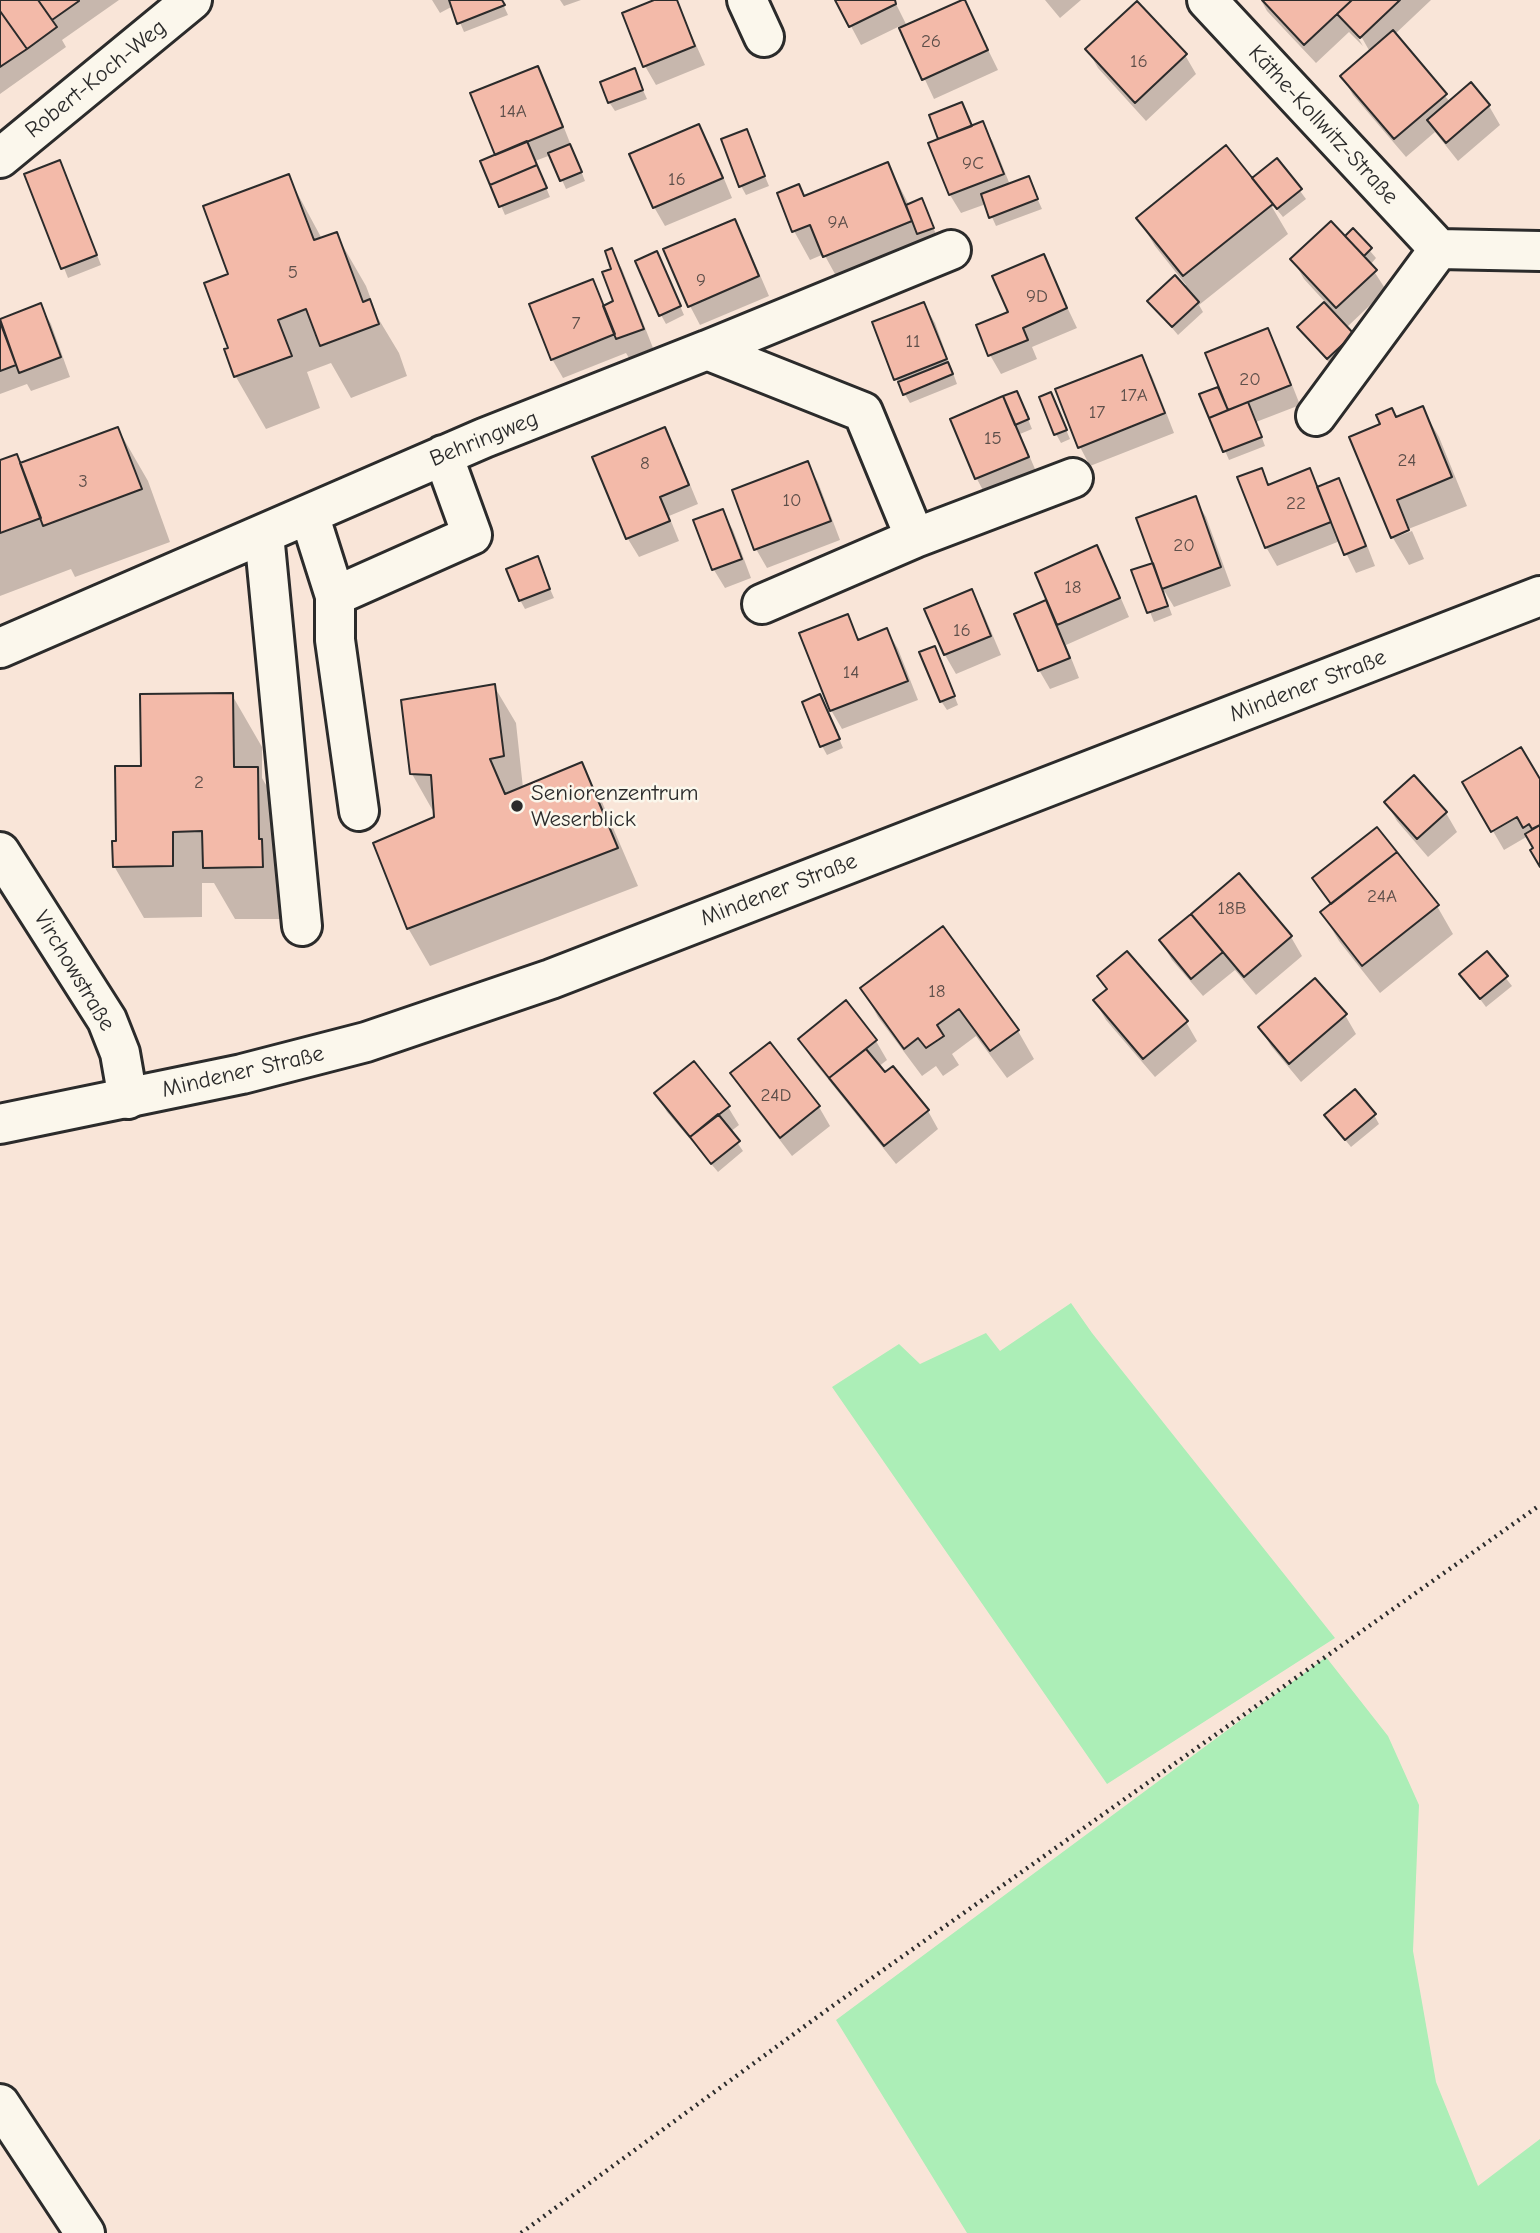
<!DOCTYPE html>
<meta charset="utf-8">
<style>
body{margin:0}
canvas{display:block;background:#f9e5d8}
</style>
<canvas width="1540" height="2233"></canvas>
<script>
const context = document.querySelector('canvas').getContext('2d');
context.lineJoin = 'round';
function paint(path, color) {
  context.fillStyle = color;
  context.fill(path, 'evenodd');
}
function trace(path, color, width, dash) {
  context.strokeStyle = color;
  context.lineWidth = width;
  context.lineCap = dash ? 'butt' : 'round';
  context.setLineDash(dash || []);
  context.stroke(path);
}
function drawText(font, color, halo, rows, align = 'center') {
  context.font = font + ' "Comic Neue",sans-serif';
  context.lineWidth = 5;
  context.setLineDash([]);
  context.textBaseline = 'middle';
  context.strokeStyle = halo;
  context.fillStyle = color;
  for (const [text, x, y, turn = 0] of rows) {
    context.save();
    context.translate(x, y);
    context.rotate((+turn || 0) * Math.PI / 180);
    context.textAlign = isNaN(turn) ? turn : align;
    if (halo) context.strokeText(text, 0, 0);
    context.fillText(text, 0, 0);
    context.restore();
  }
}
paint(new Path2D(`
 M1071,1303L1092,1333L1335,1638L1107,1784L832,1387L899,1344L920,1364L986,1333L1000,1351Z
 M1326,1657L1388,1736L1419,1805L1413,1951L1436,2082L1478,2186L1540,2139V2233H967L836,2020Z`), '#aceeb7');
paint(new Path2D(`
 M0,0H119L62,40L66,47L0,94Z
 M432,0H501L508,15L464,32L453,6L440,13Z
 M560,0H581L564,6Z
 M659,0H676L705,65L656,85L645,66Z
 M837,0H894L907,26L964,1L998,70L934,99L900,26L861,45Z
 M1045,0H1081L1060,18Z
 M1261,0H1431L1394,35L1450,102L1489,106L1500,125L1458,161L1435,132L1406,157L1353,95L1342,76L1370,52L1357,29L1354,31L1363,46L1349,32L1316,63L1267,11Z
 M1087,49L1185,55L1196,74L1146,121L1098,68Z
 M538,68L548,87L585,181L566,189L551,155L535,161L550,197L505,215L482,162L498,156Z
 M634,70L647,99L615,111L609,102Z
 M962,104L972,127L982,123L993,142L1010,185L1028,178L1042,209L996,226L986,204L961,213L950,195L931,144L941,140Z
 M699,126L710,145L732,198L665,226L654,207Z
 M746,131L769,186L746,195L741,186Z
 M1277,160L1306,199L1283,217L1274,206L1272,207L1288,234L1199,305L1203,312L1178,335L1149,301L1186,285L1155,246L1138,218L1257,188Z
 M888,164L909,205L926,209L937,237L841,285L824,254L810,260L794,231L779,194L798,186L805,197Z
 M64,171L101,265L68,278L27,175Z
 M288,176L322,239L336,234L366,286L378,318L399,353L407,376L351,398L331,363L307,372L320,408L266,429L236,377L226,350L230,349V275Z
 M734,221L745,240L769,296L700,325L690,306Z
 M1353,231L1376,258L1370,265L1386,290L1346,328L1352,336L1333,367L1305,336L1299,328L1326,303L1304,279L1293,260L1345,239Z
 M611,250L622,269L653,348L629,358L626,353L563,378L552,359L592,281L605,307L615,302Z
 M1043,256L1077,328L1032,347L1037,359L1001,374L990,355L1010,313Z
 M661,262L684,315L666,324L661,315Z
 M924,304L935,323L957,384L910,403L896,379L874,323Z
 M40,305L51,324L70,377L31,391L27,384L0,394V320Z
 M1267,330L1278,349L1300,405L1256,422L1265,446L1229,460L1201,395H1224Z
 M1141,357L1152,376L1174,433L1090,466L1080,447Z
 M1051,394L1070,439L1061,443L1056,434Z
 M1021,402L1032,429L1020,434L1038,476L987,498L977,479L952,420Z
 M1422,408L1439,437L1467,506L1393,535V538L1351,438Z
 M118,429L148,481L170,542L75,577L71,569L0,596V462L21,465Z
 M664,430L675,448L698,504L669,516L679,541L639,557L628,539L595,458Z
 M807,463L818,482L840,540L767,568L756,549Z
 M1261,470L1270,486L1309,471L1319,488L1338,480L1349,499L1375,566L1356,573L1340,541L1277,566L1266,547Z
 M1195,499L1206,517L1231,586L1174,607L1165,592L1164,593L1172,615L1154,622L1134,572L1155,564Z
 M722,511L733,530L751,578L725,588L714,570L695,521Z
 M1412,531L1424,559L1409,565L1393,538Z
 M1097,548L1107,566L1129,617L1066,645L1079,678L1050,689L1039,670L1016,615L1049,601Z
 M537,559L554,598L525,609L520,600Z
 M971,591L982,610L1001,655L956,674L945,655L927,610Z
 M847,616L860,641L887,630L898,649L918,700L842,729L831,710Z
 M939,657L958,705L947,710L941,701Z
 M494,686L516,723L523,788L581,765L602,802L638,886L430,966L408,928L436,818V811H433L412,774Z
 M232,695L262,747V778L287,821L292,919H235L214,883H202V917L144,918L114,866L118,843L143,767Z
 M825,705L843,748L827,755L822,746Z
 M1540,782V863L1528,836L1504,850L1465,783Z
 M1386,802L1446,813L1457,832L1428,857L1397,821Z
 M1239,876L1291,937L1302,956L1256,995L1235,970L1203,996L1172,960L1161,941Z
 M1314,879L1437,906L1453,934L1380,993L1339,941L1322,913L1331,906Z
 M942,929L1018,1031L1034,1059L1007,1078L976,1036L952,1054L959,1065L943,1076L936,1066L922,1076L878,1017L862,988Z
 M1486,953L1512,986L1486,1007L1461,974Z
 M1100,977L1186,1022L1197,1041L1155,1077L1106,1020L1095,1001L1108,991Z
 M1315,980L1345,1015L1356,1034L1301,1082L1271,1046L1260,1027Z
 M800,1039L876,1041L887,1060L878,1067L928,1111L938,1129L896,1164L811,1058Z
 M770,1044L819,1107L830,1126L792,1156L743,1092L732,1074Z
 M656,1093L728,1107L739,1125L730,1132L743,1151L718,1172L667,1112Z
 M1374,1115L1379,1124L1351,1147L1332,1124Z`), '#0003');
const building = new Path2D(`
 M0,0H38L57,27L27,49L0,11Z
 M38,0H79V1L52,20Z
 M449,0H502L505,5L457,24Z
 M654,0H677L695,46L643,67L622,13Z
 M835,0H895L896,4L849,27Z
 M962,0H965L988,50L922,80L899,28Z
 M1262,0H1352L1304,45Z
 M1352,0H1400L1360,38L1337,14Z
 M1137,1L1187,54L1135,103L1085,49Z
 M0,11L27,49L0,67Z
 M1393,30L1447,94L1394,139L1340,76Z
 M538,66L563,127L495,155L470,93Z
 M635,68L643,90L608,103L600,82Z
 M1471,82L1490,105L1446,143L1427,120Z
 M962,102L972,126L938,139L929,115Z
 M983,121L1004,174L949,195L928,143Z
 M699,124L723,178L653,208L629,154Z
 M747,129L765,176L739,187L721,139Z
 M527,141L537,165L490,185L480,161Z
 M570,144L582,172L560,181L548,153Z
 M1226,145L1273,204L1183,276L1136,218Z
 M1277,158L1302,189L1277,209L1252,178Z
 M60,160L97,255L61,269L24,174Z
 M888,162L912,221L823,257L810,225L792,232L777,193L799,184L804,196Z
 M537,165L547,188L499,207L490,185Z
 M289,174L314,240L337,232L363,302L370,299L379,324L320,346L306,309L278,320L292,356L234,377L224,349L228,348L204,283L228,274L203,206Z
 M1029,176L1038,199L989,218L981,194Z
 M922,198L934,228L917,234L906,205Z
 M735,219L759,276L688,307L663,249Z
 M1331,221L1377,270L1336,308L1290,259Z
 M1353,228L1372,248L1364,256L1345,236Z
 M612,248L644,329L616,339L603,306L613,301L602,272L611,269L605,251Z
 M657,251L681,306L659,316L635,261Z
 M1044,254L1067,308L1023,328L1028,340L988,356L976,325L1008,312L992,276Z
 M1175,275L1199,302L1172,327L1147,301Z
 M593,279L615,334L551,360L529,304Z
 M924,302L947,359L894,380L872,322Z
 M1324,302L1354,334L1327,359L1297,327Z
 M41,303L61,357L19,373L0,319Z
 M0,322L16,365L0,371Z
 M1268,328L1291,385L1228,410L1205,353Z
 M1142,355L1165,413L1078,448L1055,389Z
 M948,362L953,374L903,395L898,382Z
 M1218,387L1228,410L1209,418L1199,394Z
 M1017,391L1029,419L1015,425L1003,396Z
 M1051,392L1067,430L1054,435L1039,397Z
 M1003,396L1029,457L975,479L950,419Z
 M1248,402L1262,437L1223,452L1209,418Z
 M1423,406L1452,477L1397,500L1409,530L1391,538L1349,437L1380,424L1376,415L1392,408L1396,417Z
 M118,427L142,489L43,526L20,463Z
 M665,427L689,485L660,497L670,521L626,539L592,457Z
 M17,454L41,518L0,533V460Z
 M808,461L831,521L754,550L732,490Z
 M1262,468L1268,485L1310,468L1331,522L1265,548L1237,477Z
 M1339,478L1366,546L1344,555L1317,487Z
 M1196,496L1221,567L1162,589L1136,518Z
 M723,509L742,559L712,570L693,520Z
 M1097,545L1120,598L1057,625L1035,573Z
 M538,556L550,589L519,601L506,569Z
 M1153,563L1168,606L1147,613L1131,570Z
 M972,589L991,636L944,655L924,609Z
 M1046,600L1070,658L1038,671L1014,614Z
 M848,614L858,640L887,628L908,681L830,711L799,633Z
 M935,646L955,696L940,702L919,652Z
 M495,684L504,756L490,759L505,794L582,762L618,848L407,929L373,843L434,817L431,775L410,774L401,700Z
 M233,693L234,767H258L259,839H262L263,867L203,868L202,831L173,832V866L113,867L112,841H116L115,766H141L140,694Z
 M820,694L840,739L820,747L802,702Z
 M1521,747L1540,779V825L1532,829L1529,824L1523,828L1517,817L1491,832L1462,782Z
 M1414,775L1447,812L1417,839L1384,802Z
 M1540,825V867L1530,850L1533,848L1525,834Z
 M1377,827L1397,852L1331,904L1312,878Z
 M1397,852L1439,905L1362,966L1320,912Z
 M1239,873L1292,936L1244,977L1191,914Z
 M1191,914L1223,952L1191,979L1159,940Z
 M943,926L1019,1030L990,1051L959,1009L937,1025L944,1036L926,1048L918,1038L904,1049L860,988Z
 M1127,951L1188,1021L1143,1059L1093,1000L1107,989L1097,976Z
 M1487,951L1508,976L1480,999L1459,974Z
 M1315,978L1347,1014L1289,1064L1258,1027Z
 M846,1000L877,1040L829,1078L798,1039Z
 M770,1042L820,1106L780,1138L730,1073Z
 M866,1049L885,1072L893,1066L929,1110L884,1146L829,1078Z
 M694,1061L730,1106L690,1137L654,1093Z
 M1355,1089L1376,1114L1345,1140L1324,1115Z
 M718,1114L740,1141L711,1164L690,1137Z`);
paint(building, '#f3baa9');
trace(building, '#2b2b2b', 2);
const minor = new Path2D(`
 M747,0L764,37
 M1207,0L1439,249L1540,251
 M0,158L192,0
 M707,350L951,250
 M1316,416L1439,249
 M309,514L335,596L472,535L443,455
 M264,534L302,926
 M335,596V640L359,811
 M762,604L915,538L1073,478
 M0,648L484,438L707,350L863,412L915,538
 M0,852L107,1020L120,1053L128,1099
 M0,2104L85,2233`);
const major = new Path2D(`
 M0,1124L242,1074L366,1042L551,979L1540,596`);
trace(minor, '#2b2b2b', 44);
trace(major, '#2b2b2b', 44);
trace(new Path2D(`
 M521,2233L831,2007L1540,1505`), '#2b2b2b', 4.5, [2, 5]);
trace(minor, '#fbf7ec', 38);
trace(major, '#fbf7ec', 38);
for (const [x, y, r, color] of [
 [517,806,7,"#2b2b2b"]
]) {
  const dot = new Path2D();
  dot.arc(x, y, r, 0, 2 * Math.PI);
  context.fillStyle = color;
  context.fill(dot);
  trace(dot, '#fbf7ec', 2.5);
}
drawText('19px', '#5d4f4a', null, [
 ["26",931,42],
 ["16",1139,62],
 ["14A",513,112],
 ["9C",973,164],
 ["16",677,180],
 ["9A",838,223],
 ["5",293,273],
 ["9",701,281],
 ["9D",1037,297],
 ["7",576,324],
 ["11",913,342],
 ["20",1250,380],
 ["17A",1134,396],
 ["17",1097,413],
 ["15",993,439],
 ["24",1407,461],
 ["8",645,464],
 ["3",83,482],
 ["10",792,501],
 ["22",1296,504],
 ["20",1184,546],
 ["18",1073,588],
 ["16",962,631],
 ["14",851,673],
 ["2",199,783],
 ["24A",1382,897],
 ["18B",1232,909],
 ["18",937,992],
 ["24D",776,1096]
]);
drawText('23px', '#2b2b2b', '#fbf7ec', [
 ["Robert-Koch-Weg",96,79,-39],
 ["Käthe-Kollwitz-Straße",1323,125,47],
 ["Behringweg",484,439,-22],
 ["Mindener Straße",1308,686,-21],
 ["Mindener Straße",779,890,-21],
 ["Virchowstraße",74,971,59],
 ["Mindener Straße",243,1072,-13]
]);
drawText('23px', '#2b2b2b', '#fbf7ec', [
 ["Seniorenzentrum",531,793],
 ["Weserblick",531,819]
], 'left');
</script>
